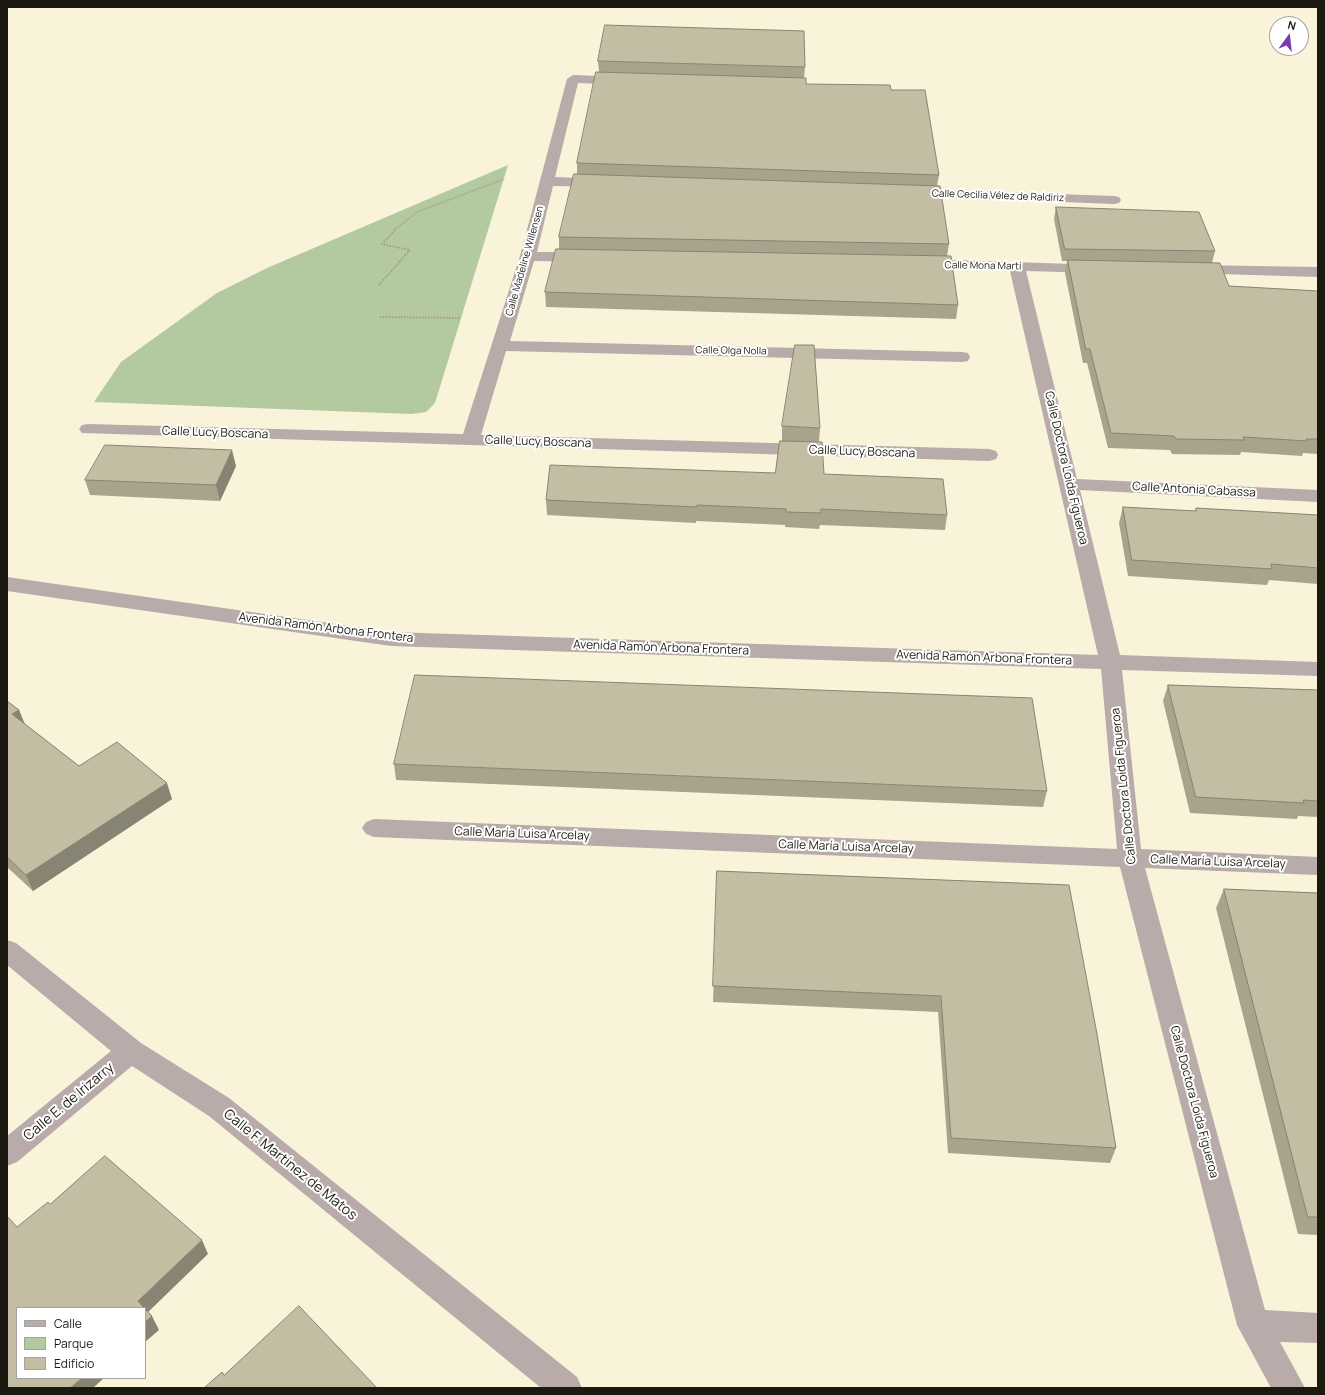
<!DOCTYPE html>
<meta charset="utf-8">
<style>
body{margin:0}
#map{position:relative;width:1325px;height:1395px;overflow:hidden;background:#f9f3d9;font-family:Manrope,sans-serif}
canvas{display:block}
.frame{position:absolute;inset:0;border:8px solid #1c1a10;pointer-events:none}
.legend{position:absolute;left:16px;top:1307px;width:130px;height:72px;box-sizing:border-box;background:#fff;border:1px solid #a4a39f;margin:0;padding:5px 7px;list-style:none;font-size:12px;color:#1c1a10}
.legend li{display:flex;align-items:center;gap:8px;height:20px}
.legend b{width:20px;border:1px solid #a4a39f}
.north{position:absolute;left:1269px;top:16px;width:40px;height:40px;box-sizing:border-box;background:#fff;border:1px solid #a4a39f;border-radius:50%;rotate:15deg;font-size:11px;font-weight:700;line-height:16px;text-align:center;color:#1c1a10}
.north::after{content:'';display:block;margin:auto;width:14px;height:18px;background:#783cb1;clip-path:polygon(50% 0,100% 100%,50% 72%,0 100%)}
</style>
<div id="map">
<canvas width="1325" height="1395"></canvas>
<div class="frame"></div>
<ul class="legend">
<li><b style="height:5px;background:#b8aba9"></b>Calle</li>
<li><b style="height:11px;background:#b3c99f"></b>Parque</li>
<li><b style="height:11px;background:#c3bda4"></b>Edificio</li>
</ul>
<div class="north">N</div>
</div>
<script>
const context = document.querySelector('canvas').getContext('2d');
context.lineJoin = 'round';
function paint(path, color) {
  context.fillStyle = color;
  context.fill(path, 'evenodd');
}
function trace(path, color, width, dash) {
  context.strokeStyle = color;
  context.lineWidth = width;
  context.lineCap = dash ? 'butt' : 'round';
  context.setLineDash(dash || []);
  context.stroke(path);
}
function drawText(font, color, halo, rows, align = 'center') {
  context.font = font + ' Manrope,sans-serif';
  context.lineWidth = 4;
  context.setLineDash([]);
  context.textBaseline = 'middle';
  context.strokeStyle = halo;
  context.fillStyle = color;
  for (const [text, x, y, turn = 0] of rows) {
    context.save();
    context.translate(x, y);
    context.rotate((+turn || 0) * Math.PI / 180);
    context.textAlign = isNaN(turn) ? turn : align;
    if (halo) context.strokeText(text, 0, 0);
    context.fillText(text, 0, 0);
    context.restore();
  }
}
paint(new Path2D(`
 M508,165L435,403L426,412L412,414L94,402L121,362L217,293L267,268Z`), '#b3c99f');
trace(new Path2D(`
 M394,230L417,212L504,179`), '#a39f8b', 1.5, [1, 1]);
trace(new Path2D(`
 M379,285L410,250L382,244L396,229
 M380,317L461,318`), '#a39f8b', 2, [1.5, 1.5]);
paint(new Path2D(`
 M573,75L624,77L630,81L624,85L578,83L555,177L602,179L607,180L609,183L607,186L602,187L553,186L537,252H585L590,254L593,257L590,260L585,262L534,261L510,341L962,352L968,353L970,357L968,361L962,362L506,351L481,435L989,449L996,451L998,455L996,459L989,461L82,433L79,429L82,425L88,424L463,434L520,256L567,79Z
 M912,189L1114,196L1119,197L1121,200L1119,203L1114,204L907,196L905,193L907,190Z
 M923,259L1102,265L1104,268L1102,271L1096,273L1026,271L1077,479L1318,490V502L1080,490L1120,655L1318,662V676L1122,670L1141,849L1318,857V875L1145,868L1265,1310L1318,1313V1343L1280,1342L1305,1388H1271L1237,1325L1120,867L374,837L366,834L362,828L366,822L374,819L1117,849L1101,669L391,646L7,591V577L391,632L1098,655L1010,271L917,267L915,264L917,261Z
 M1193,265L1318,267V277L1187,273L1185,270L1187,267Z
 M7,940L16,943L141,1043L229,1098L577,1377L582,1388H541L209,1116L132,1066L17,1162L7,1166V1136L111,1051L7,965Z`), '#b8aba9');
paint(new Path2D(`
 M598,61L805,67L804,78L806,84L891,90L939,175L937,186L949,244L947,256L958,305L956,319L546,307L545,292L559,249V237L577,175V163L599,72Z
 M1056,207L1215,251L1212,263L1229,286L1318,291V454L1303,453L1302,456L1241,452L1240,455L1172,454L1170,450L1108,448L1087,363H1083L1065,273L1067,261H1062L1054,219Z
 M782,426L820,428L819,442L824,474L947,515L945,530L820,525L819,529L785,527V525L696,521V523L547,515L546,500L775,473L782,441Z
 M236,466L220,501L90,495L85,480Z
 M1123,507L1195,511L1196,508L1318,515V584L1269,580L1267,585L1128,576L1119,523Z
 M1168,685L1318,690V817L1298,816L1297,819L1190,813L1163,701Z
 M7,701L19,710L25,724L79,766L172,799L33,891L7,867Z
 M394,764L1047,791L1043,807L396,780Z
 M717,871L1069,885L1116,1148L1110,1163L948,1153L938,1012L713,1002Z
 M1224,889L1318,893V1235L1298,1234L1216,908Z`), '#a8a38d');
paint(new Path2D(`
 M232,450L236,466L220,501L216,485Z
 M19,710L25,726L12,714Z
 M167,783L172,799L33,891L26,875Z
 M202,1240L208,1254L145,1315V1308H142L138,1301Z
 M152,1316L159,1330L145,1342V1322Z
 M82,1378H104L93,1388H70Z`), '#888473');
const building = new Path2D(`
 M605,25L804,31L805,67L598,61Z
 M596,72L806,78V84L890,85L891,90H925L939,175L577,163Z
 M574,174L940,186L949,244L559,237Z
 M1056,207L1199,212L1215,251L1065,249Z
 M556,249L951,256L958,305L545,292Z
 M1068,260L1220,263L1229,286L1318,291V439H1306L1307,441L1243,437L1245,440L1176,439L1174,436L1111,433L1090,349H1086Z
 M795,345H814L820,428L782,426Z
 M780,441L822,442L824,474L943,479L947,515L821,509V513L786,512V509L697,505V507L546,500L550,465L775,473Z
 M105,445L232,450L216,485L85,480Z
 M1123,507L1196,511V508L1318,515V568L1271,564L1272,569L1132,560Z
 M415,675L1032,698L1047,791L394,764Z
 M1168,685L1318,690V801L1303,800L1304,803L1196,797Z
 M7,701L19,710L12,714L79,766L117,742L167,783L26,875L7,857Z
 M717,871L1069,885L1097,1034L1116,1148L951,1138L941,996L713,986Z
 M1224,889L1318,893V1217H1308Z
 M105,1156L202,1240L138,1301L144,1308H17V1378H82L70,1388H7V1216L17,1227L48,1202L50,1204Z
 M299,1306L377,1388H204L222,1372L224,1375Z
 M145,1309L152,1316L145,1322Z`);
paint(building, '#c3bda4');
trace(building, '#888473', 1);
drawText('10px', '#1c1a10', '#fff', [
 ["Calle Cecilia Vélez de Raldiriz",998,196,2],
 ["Calle Madeline Willensen",525,261,-74],
 ["Calle Mona Martí",983,266,1],
 ["Calle Olga Nolla",731,351,1]
]);
drawText('12px', '#1c1a10', '#fff', [
 ["Calle Lucy Boscana",215,433,2],
 ["Calle Lucy Boscana",538,442,2],
 ["Calle Lucy Boscana",862,452,2],
 ["Calle Doctora Loida Figueroa",1066,468,77],
 ["Calle Antonia Cabassa",1194,490,3],
 ["Avenida Ramón Arbona Frontera",326,628,7],
 ["Avenida Ramón Arbona Frontera",661,648,2],
 ["Avenida Ramón Arbona Frontera",984,658,2],
 ["Calle Doctora Loida Figueroa",1124,786,-96],
 ["Calle María Luisa Arcelay",522,834,2],
 ["Calle María Luisa Arcelay",846,847,2],
 ["Calle María Luisa Arcelay",1218,862,2],
 ["Calle Doctora Loida Figueroa",1194,1102,75]
]);
drawText('14px', '#1c1a10', '#fff', [
 ["Calle E. de Irizarry",69,1102,-40],
 ["Calle F. Martínez de Matos",290,1165,39]
]);
</script>
